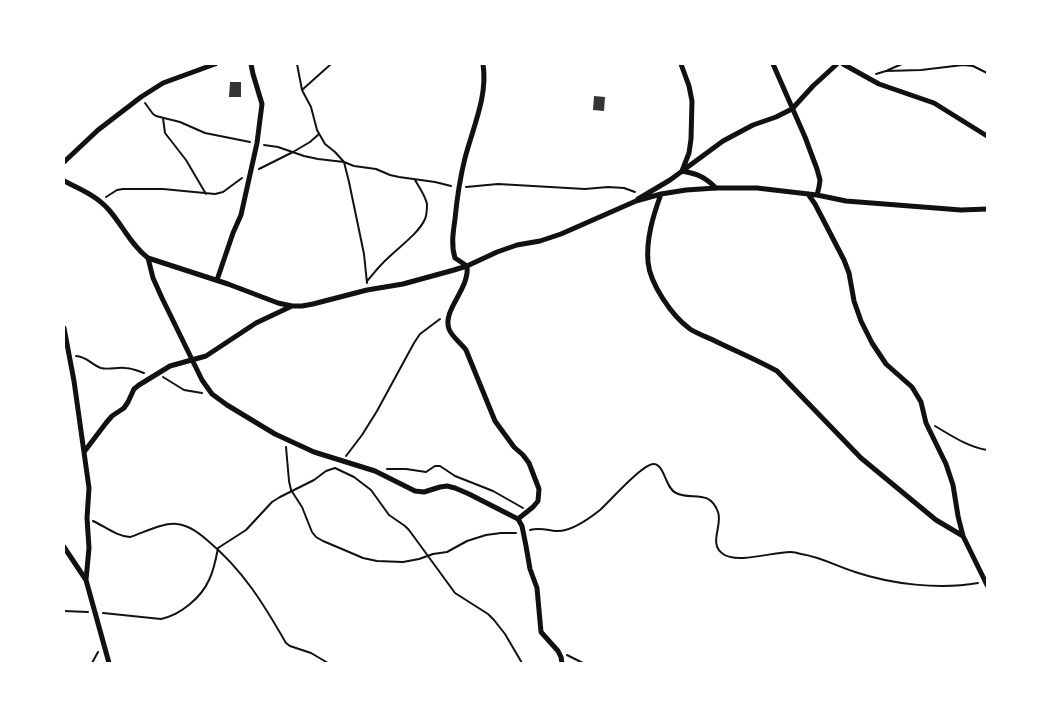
<!DOCTYPE html>
<style>
body{margin:0}
#map{position:relative;width:1051px;height:727px;overflow:hidden;background:#fff;font-family:"Open Sans",sans-serif}
canvas{display:block}
.frame{position:absolute;inset:0;border:65px solid #fff;pointer-events:none}
</style>
<div id="map">
<canvas width="1051" height="727"></canvas>
<div class="frame"></div>
</div>
<script>
const context = document.querySelector('canvas').getContext('2d');
context.lineJoin = 'round';
function paint(path, color) {
  context.fillStyle = color;
  context.fill(path, 'evenodd');
}
function trace(path, color, width, dash) {
  context.strokeStyle = color;
  context.lineWidth = width;
  context.lineCap = dash ? 'butt' : 'round';
  context.setLineDash(dash || []);
  context.stroke(path);
}
paint(new Path2D(`
 M230,82H241V97H229Z
 M594,96L605,97L604,111L593,110Z`), '#353535');
trace(new Path2D(`
 M297,64L302,90L311,107L317,130L325,144L335,152L344,162L349,182L364,254L367,283
 M888,70L902,64
 M876,74L886,71L921,70L963,65L973,66L987,73
 M302,90L331,64
 M145,103L153,114L156,116L180,122L205,133L250,142
 M163,118L165,133L186,160L206,194
 M264,145L278,147L304,156L318,159L344,162L354,166L376,169L390,175L399,177L435,182L451,186
 M259,169L293,152L310,142L319,134
 M466,187L498,184L585,189L608,187L624,188L635,192
 M106,197L117,190L123,189H163L215,194L223,192L242,178
 M367,281C374,273 380,265 388,258C399,247 419,233 425,219C427,215 427,208 427,204C425,195 419,187 415,180
 M76,356C86,356 92,365 101,368C109,370 117,367 125,368C132,368 138,371 144,373
 M163,377L184,390L202,393
 M935,426C952,436 968,447 987,450
 M286,447L289,481L291,490L302,507L312,532L316,537L323,541L349,552L363,558L377,561L403,562L419,559L433,554L447,552L467,541L486,535L501,533H516
 M346,456L362,435L377,411L414,343L420,334L440,319
 M335,468L354,477L371,490L389,515L405,526L409,530L455,593L488,614L494,620L505,634L522,663
 M387,469H406L426,472L435,466H440L455,476L493,491L523,508
 M93,521C106,527 116,536 130,537C143,533 163,522 177,524C189,525 199,533 207,540C243,570 263,603 286,643L290,646L311,653L328,663
 M530,530C539,527 547,530 556,531C570,532 590,518 600,510C609,502 643,463 654,464C665,465 665,488 676,493C691,501 709,488 718,512C723,525 708,544 723,554C737,564 773,552 790,552C794,552 798,553 801,554C821,557 836,566 855,572C891,584 939,590 978,583
 M64,611L88,612
 M103,613L161,619C180,615 201,598 209,580C214,570 216,559 218,548L246,530L272,502L280,497L314,480L326,471L335,468
 M567,655L583,663
 M92,663L98,652`), '#111', 2);
trace(new Path2D(`
 M483,64C488,96 473,127 465,158C460,178 457,198 455,219C453,233 451,245 455,258L467,266C470,289 442,310 449,329C452,337 461,343 466,350L495,421L514,447L523,455L529,463L539,489L538,501L533,507L518,519
 M681,64L689,86L692,101L691,139L689,153L682,171C698,174 705,177 716,188
 M773,64L805,137L817,169L820,180L819,187L817,195
 M843,64L879,84L934,103L987,136
 M64,162L98,130L141,97L163,83L215,64
 M64,181C80,189 97,196 109,210C123,226 131,245 148,258L228,284L278,303L292,306H302L313,304L367,290L403,284L454,270L467,266L497,252L517,245L540,241L561,234L636,201L661,194L686,190L716,188H757L817,195L846,201L961,210L987,209
 M661,194C653,216 646,239 648,262C650,284 672,316 690,329C696,333 704,336 711,339C733,350 755,359 777,371L861,458L936,520L963,536
 M808,194L815,204L844,260L849,273L854,301L861,321L872,343L886,364L912,387L921,402L926,423L946,464L953,485L958,516L963,536L987,585
 M638,199L670,180L723,141L753,125L776,117L792,109L813,86L837,64
 M148,258L153,278L162,298L202,380L212,394L227,405L275,434L314,452L375,471L415,491L424,492L440,487L447,486L455,488L469,494L518,519L522,526L526,546L530,569L537,588L541,632L558,651L561,657L562,663
 M217,280L233,233L241,215L257,143L262,104L253,74L251,64
 M64,328L74,381L89,488L87,518L89,548L86,580
 M84,452L106,423L112,416L124,408L128,402L134,389L139,385L170,366L206,356L256,323L292,306
 M64,547L86,580L109,663`), '#111', 5);
</script>
